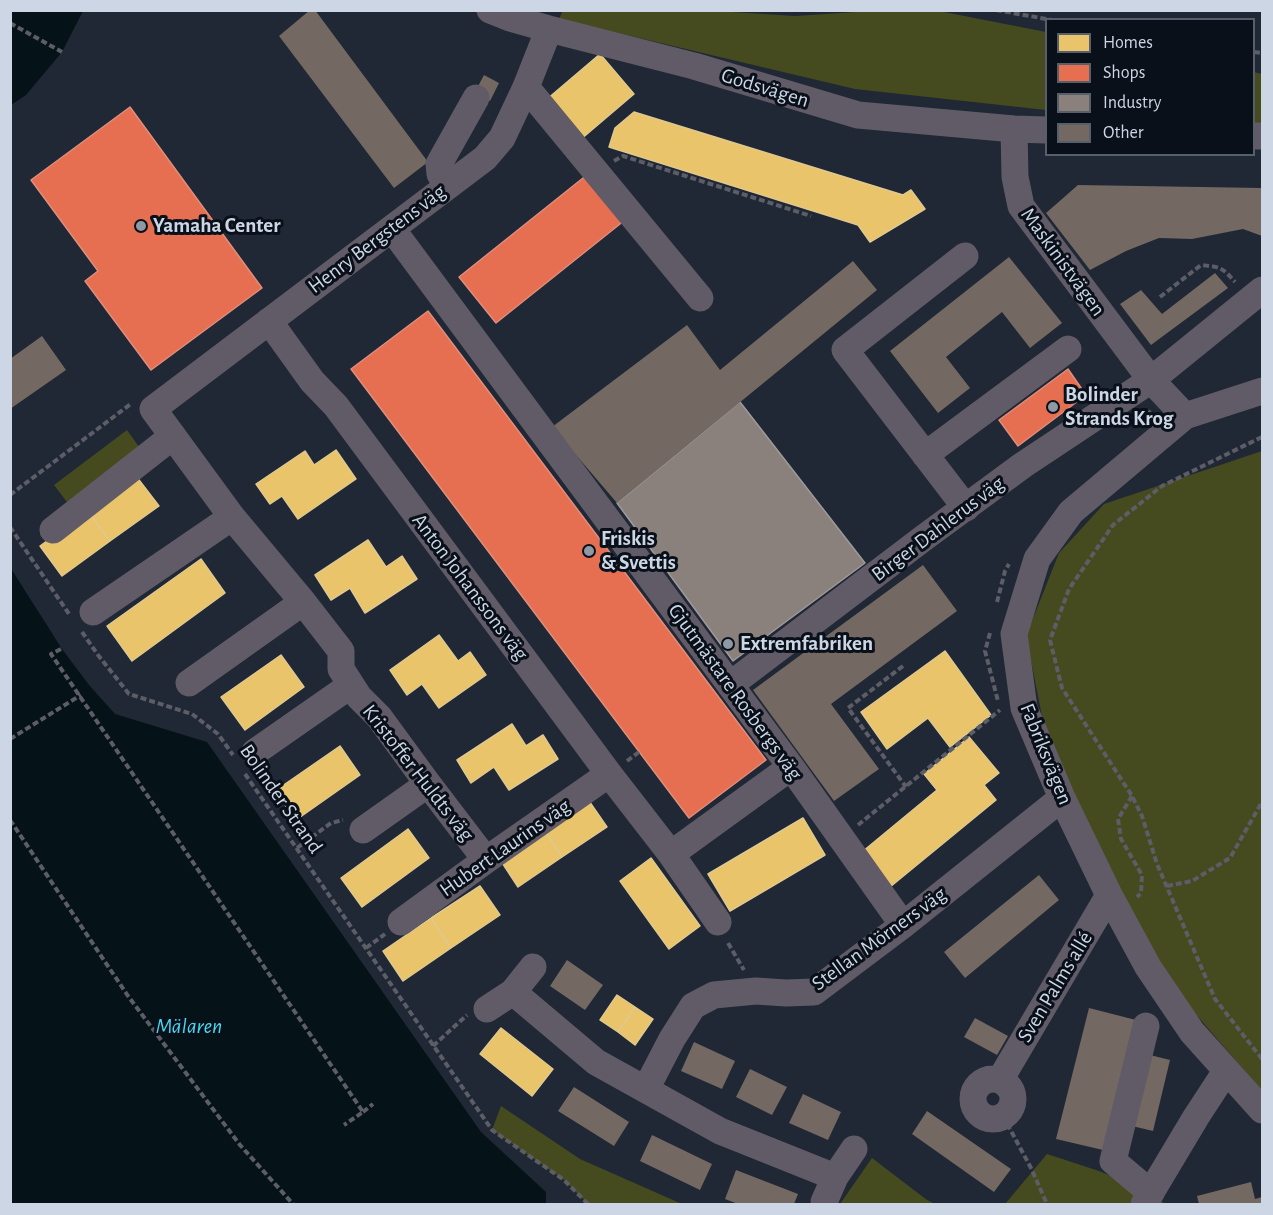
<!DOCTYPE html>
<meta charset="utf-8">
<style>
body{margin:0}
#map{position:relative;width:1273px;height:1215px;overflow:hidden;background:#1f2834;font-family:"Alegreya Sans",sans-serif}
canvas{display:block}
.frame{position:absolute;inset:0;border:12px solid #ccd6e4;pointer-events:none}
.legend{position:absolute;left:1045px;top:18px;width:210px;height:138px;box-sizing:border-box;background:#091019;border:2px solid #575f6a;margin:0;padding:8px 10px;list-style:none;font-size:18px;color:#ccd6e4}
.legend li{display:flex;align-items:center;gap:12px;height:30px}
.legend b{width:30px;border:2px solid #575f6a}
</style>
<div id="map">
<canvas width="1273" height="1215"></canvas>
<div class="frame"></div>
<ul class="legend">
<li><b style="height:16px;background:#e9c46a"></b>Homes</li>
<li><b style="height:16px;background:#e76f51"></b>Shops</li>
<li><b style="height:16px;background:#8a817c"></b>Industry</li>
<li><b style="height:16px;background:#746862"></b>Other</li>
</ul>
</div>
<script>
const context = document.querySelector('canvas').getContext('2d');
context.lineJoin = 'round';
function paint(path, color) {
  context.fillStyle = color;
  context.fill(path, 'evenodd');
}
function trace(path, color, width, dash) {
  context.strokeStyle = color;
  context.lineWidth = width;
  context.lineCap = dash ? 'butt' : 'round';
  context.setLineDash(dash || []);
  context.stroke(path);
}
function drawText(font, color, halo, rows, align = 'center') {
  context.font = font + ' "Alegreya Sans",sans-serif';
  context.lineWidth = 6;
  context.setLineDash([]);
  context.textBaseline = 'middle';
  context.strokeStyle = halo;
  context.fillStyle = color;
  for (const [text, x, y, turn = 0] of rows) {
    context.save();
    context.translate(x, y);
    context.rotate((+turn || 0) * Math.PI / 180);
    context.textAlign = isNaN(turn) ? turn : align;
    if (halo) context.strokeText(text, 0, 0);
    context.fillText(text, 0, 0);
    context.restore();
  }
}
paint(new Path2D(`
 M563,10H702L795,16L872,11H939L1046,32V110L855,89L559,19Z
 M1254,72L1262,74V124L1254,123Z
 M127,430L142,451L70,506L54,485Z
 M1262,451V1091L1150,961L1098,850L1043,721L1026,636L1059,553L1104,504Z
 M501,1106L580,1159L682,1204H588L564,1180L492,1130Z
 M1047,1154L1099,1171L1151,1193L1165,1204H1005Z
 M872,1158L927,1200L935,1204H840Z`), '#454b1e');
paint(new Path2D(`
 M11,10L83,11L62,52L26,95L11,105Z
 M10,567L62,649L89,685L115,714L207,742L481,1132L546,1192V1204H11Z`), '#051318');
const homes = new Path2D(`
 M600,54L634,94L580,140L546,100Z
 M634,112L903,195L911,190L925,209L870,242L858,225L609,147L615,128Z
 M336,450L356,479L298,519L282,496L270,504L256,484L305,451L314,465Z
 M136,476L159,506L110,541L88,511Z
 M88,511L110,541L62,576L40,546Z
 M368,540L386,567L402,556L417,579L365,613L350,588L331,600L315,575Z
 M201,559L225,593L132,661L107,626Z
 M439,635L458,661L470,652L486,675L439,708L422,684L407,695L390,670Z
 M945,651L991,715L950,747L928,718L887,749L861,712Z
 M281,655L304,687L245,730L221,697Z
 M512,724L526,746L543,735L558,759L509,790L494,767L471,783L457,760Z
 M969,737L999,773L984,785L996,800L890,887L862,852L937,790L924,774Z
 M340,746L360,775L296,820L275,791Z
 M589,801L607,827L562,857L545,831Z
 M803,818L825,855L730,911L708,874Z
 M408,829L429,858L362,907L341,878Z
 M545,831L562,857L518,887L501,861Z
 M651,858L700,926L669,949L620,881Z
 M480,886L500,915L451,948L431,918Z
 M431,918L451,948L403,981L383,951Z
 M617,995L635,1007L618,1032L600,1020Z
 M635,1007L653,1019L635,1045L618,1032Z
 M501,1028L553,1069L532,1096L480,1054Z`);
paint(homes, '#e9c46a');
trace(homes, '#e0c98f', 1.5);
const shops = new Path2D(`
 M130,107L262,288L151,370L85,281L98,271L31,180Z
 M588,174L625,220L496,323L459,277Z
 M428,311L766,760L689,818L351,369Z
 M1068,369L1086,395L1018,446L999,420Z`);
paint(shops, '#e76f51');
trace(shops, '#df8e7d', 1.5);
const industry = new Path2D(`
 M740,402L865,563L733,661L617,503Z`);
paint(industry, '#8a817c');
trace(industry, '#9e9a9b', 1.5);
paint(new Path2D(`
 M310,10H315L428,162L394,188L279,36Z
 M484,75L499,83L490,101L475,92Z
 M1078,185L1262,188V236L1243,229L1192,239L1159,238L1126,251L1090,270L1046,213Z
 M1009,257L1062,323L1030,348L1002,312L946,357L970,388L938,413L890,351Z
 M853,261L877,290L617,503L552,427L687,325L720,370Z
 M1215,273L1228,288L1151,345L1120,304L1141,290L1162,314Z
 M42,336L66,370L10,409V359Z
 M923,565L957,611L831,704L879,769L834,801L753,690Z
 M1039,875L1059,900L965,978L944,952Z
 M567,960L603,985L585,1010L550,986Z
 M1089,1008L1136,1020L1103,1150L1056,1139Z
 M975,1018L1008,1036L997,1055L964,1037Z
 M694,1042L735,1061L722,1089L681,1071Z
 M1150,1055L1170,1060L1153,1131L1132,1126Z
 M750,1069L787,1087L772,1115L736,1097Z
 M574,1087L629,1122L614,1146L558,1111Z
 M803,1094L841,1112L828,1140L789,1123Z
 M927,1111L1011,1169L994,1192L912,1134Z
 M652,1135L712,1164L700,1190L640,1161Z
 M736,1170L798,1194L794,1204H738L725,1199Z
 M1251,1182L1255,1199L1262,1197V1204H1199L1197,1196Z`), '#746862');
trace(new Path2D(`
 M996,10L1052,20
 M10,23L62,52
 M1254,52L1262,53
 M614,161L623,156L811,216
 M1160,297L1201,265C1220,267 1222,267 1235,282
 M1134,426L1151,411
 M1262,437L1162,486L1113,525L1069,589L1050,640L1062,688L1132,796L1142,816L1157,864L1215,999L1262,1059
 M10,495L132,403
 M10,527L69,614
 M997,602L1005,571L1009,564
 M82,632L98,655L129,694L192,714L218,734L233,755
 M990,633L985,651L998,701
 M61,649L51,654L363,1112L344,1125
 M903,666L848,708L906,787
 M10,739L81,695
 M627,761L639,752
 M245,774L492,1130L564,1180L588,1204
 M1132,796L1118,819L1121,839L1142,875L1141,893L1137,897
 M10,820L128,996L240,1145L293,1204
 M858,825L1000,710
 M297,848L331,823L343,820
 M1167,886L1192,881L1230,858L1262,802
 M728,943L744,970
 M366,948L385,934
 M433,1046L467,1015
 M363,1112L373,1104
 M1003,1116L1031,1168L1047,1204`), '#5c5d67', 4, [6, 3]);
trace(new Path2D(`
 M490,10L510,18L549,29L694,66L858,115L1014,129L1046,130
 M526,87L700,298
 M1014,129L1015,177L1021,206L1151,380L1262,290
 M1254,136H1262
 M448,185L440,174L439,164L476,98
 M392,229L791,767L903,925
 M965,256L845,350L966,508
 M269,321L312,381L336,406L609,774L671,854L718,922
 M1262,391L1185,416L1071,512L1037,559L1014,634L1024,708L1062,798L1109,895L1148,967L1192,1032L1262,1110
 M925,455L1068,349
 M53,530L173,436
 M93,612L232,517
 M189,683L303,602
 M730,685L925,537L1023,465L1151,380L1185,416
 M255,752L351,685
 M363,830L428,784
 M671,854L791,767
 M486,860L428,784L379,717L359,697L341,669V651L303,602L232,517L153,409L485,158L502,138L526,87L549,29
 M401,922L486,860L609,774
 M513,992L596,1062L720,1131L835,1177
 M487,1009L513,992L533,967
 M1146,1026L1113,1161L1151,1193
 M973 1099a20 20 0 1 1 40 0a20 20 0 1 1-40 0Z
 M1000,1080L1109,895
 M646,1089L672,1039L693,1006L714,995L756,991L786,993L814,992L903,925L1062,798
 M824,1202L835,1177L854,1149
 M1144,1204L1196,1117L1226,1071`), '#605b67', 27);
for (const [x, y, r, color] of [
 [141,226,6,"#8f99a6"],
 [1053,407,6,"#8f99a6"],
 [589,551,6,"#8f99a6"],
 [728,644,6,"#8f99a6"]
]) {
  const dot = new Path2D();
  dot.arc(x, y, r, 0, 2 * Math.PI);
  context.fillStyle = color;
  context.fill(dot);
  trace(dot, '#091019', 2);
}
drawText('21px', '#ccd6e4', '#091019', [
 ["Godsvägen",765,88,17],
 ["Henry Bergstens väg",377,239,-37],
 ["Maskinistvägen",1063,262,54],
 ["Birger Dahlerus väg",938,529,-37],
 ["Anton Johanssons väg",470,587,53],
 ["Gjutmästare Rosbergs väg",735,692,54],
 ["Fabriksvägen",1046,754,68],
 ["Kristoffer Huldts väg",418,773,52],
 ["Bolinder Strand",281,799,55],
 ["Hubert Laurins väg",505,848,-35],
 ["Stellan Mörners väg",879,939,-36],
 ["Sven Palms allé",1055,987,-59]
]);
drawText('bold 21px', '#ccd6e4', '#091019', [
 ["Yamaha Center",153,226],
 ["Bolinder",1065,395],
 ["Strands Krog",1065,419],
 ["Friskis",601,539],
 ["& Svettis",601,563],
 ["Extremfabriken",740,644]
], 'left');
drawText('italic 22px', '#46daf2', '#091019', [
 ["Mälaren",189,1026]
]);
</script>
